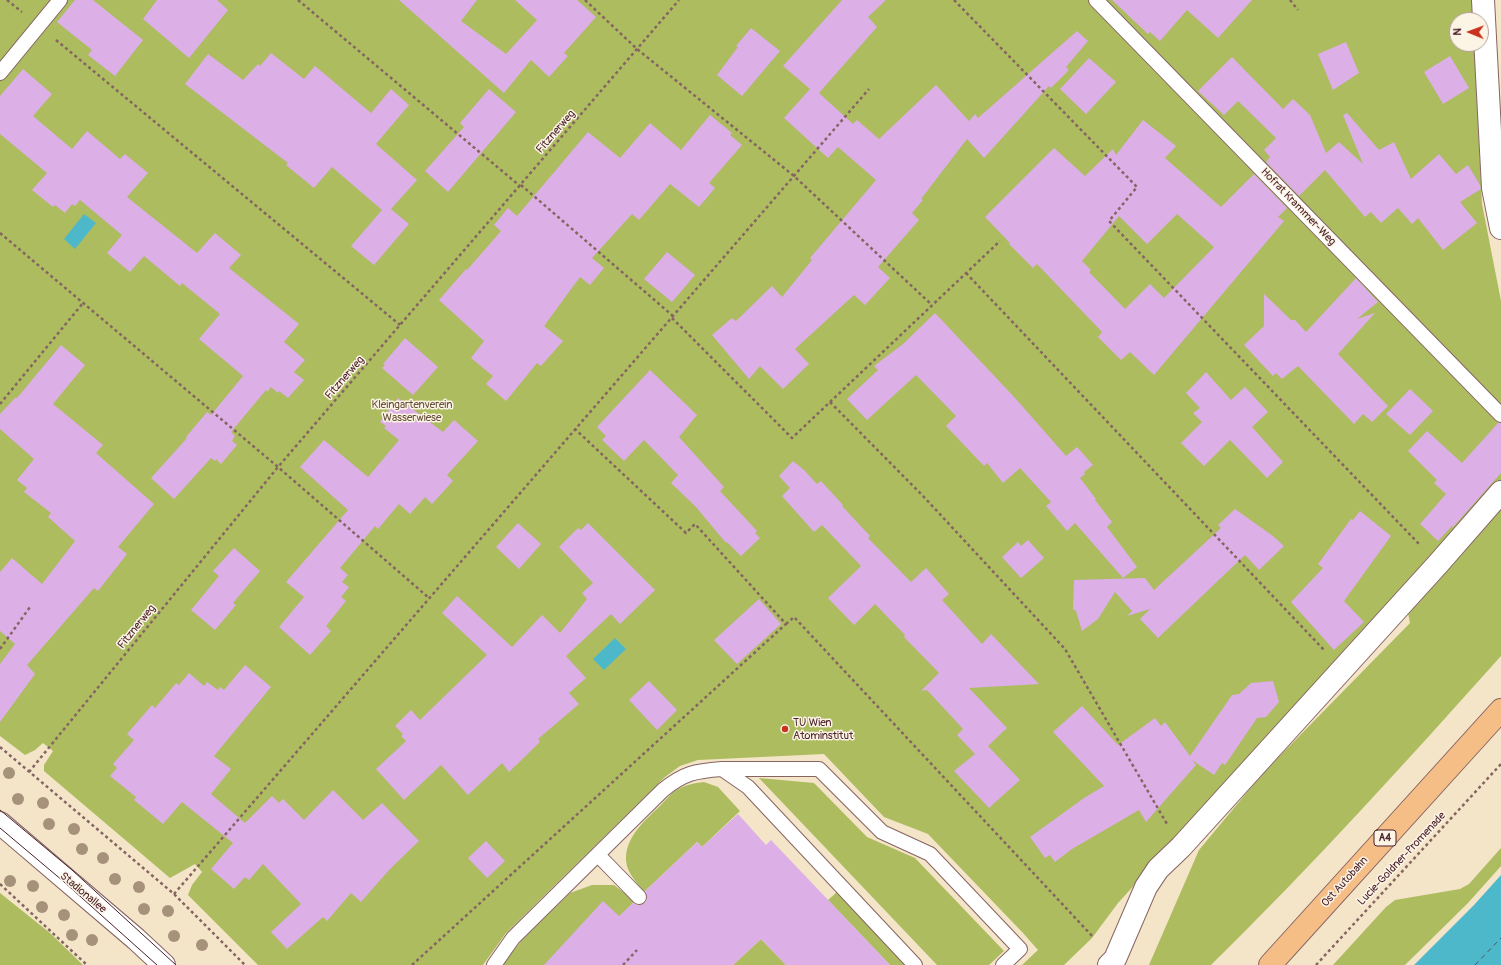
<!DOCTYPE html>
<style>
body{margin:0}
#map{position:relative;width:1501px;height:965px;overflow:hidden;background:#f4e4c8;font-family:Pangolin,sans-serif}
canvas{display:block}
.north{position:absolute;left:1449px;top:12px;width:40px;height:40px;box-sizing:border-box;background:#fcf5e5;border:1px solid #b59f9b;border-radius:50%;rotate:271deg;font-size:11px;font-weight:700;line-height:16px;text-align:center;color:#4a1f2b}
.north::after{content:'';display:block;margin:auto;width:14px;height:18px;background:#c8321e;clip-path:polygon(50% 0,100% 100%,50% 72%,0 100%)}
</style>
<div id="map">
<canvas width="1501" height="965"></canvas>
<div class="north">N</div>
</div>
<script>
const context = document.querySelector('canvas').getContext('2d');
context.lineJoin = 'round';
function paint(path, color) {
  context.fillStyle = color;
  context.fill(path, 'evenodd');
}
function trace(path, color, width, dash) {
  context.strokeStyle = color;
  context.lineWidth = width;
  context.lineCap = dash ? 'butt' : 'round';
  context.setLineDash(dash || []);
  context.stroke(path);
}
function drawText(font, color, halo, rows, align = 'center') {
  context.font = font + ' Pangolin,sans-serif';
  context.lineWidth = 3;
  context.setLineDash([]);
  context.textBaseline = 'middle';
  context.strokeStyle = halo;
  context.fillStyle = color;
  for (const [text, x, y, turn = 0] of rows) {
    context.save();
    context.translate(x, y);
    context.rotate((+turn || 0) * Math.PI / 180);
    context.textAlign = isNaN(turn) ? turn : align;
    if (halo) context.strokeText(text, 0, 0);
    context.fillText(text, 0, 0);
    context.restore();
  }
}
paint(new Path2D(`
 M0,0H1472L1473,20H1457V44H1474L1482,204L1501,301V482L1118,903L1092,938L1064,965H1022L1038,950L1023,933L928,834L884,817L824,754L698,760L680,766L665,777L506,933L483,965H258L188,895L192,885L202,872L195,864L170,878L44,771V765L53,751L43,743L35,750L25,755L0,736Z
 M1501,508V656C1407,761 1312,866 1211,965H1149L1199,850L1264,772L1410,623L1408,613Z
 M759,778L814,783L867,837L915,858L1004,951L989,965H937Z
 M704,782L718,787L740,811L702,847L697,842L644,892C638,884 630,876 627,866C621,841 644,821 660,806C665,801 669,795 675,791C684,785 694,783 704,782Z
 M1501,848V866L1468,903L1405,965H1333L1386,907L1395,900L1460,889L1469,884Z
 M592,885H614L635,901L628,908L637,918L544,965H502L522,940L570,893Z
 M837,892L908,965H890L828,900Z
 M0,893L50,933L83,965H0Z
 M761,939L786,965H733Z`), '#acbc5f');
paint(new Path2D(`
 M84,214L96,223L75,249L64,239Z
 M615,638L626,649L604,670L593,659Z
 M1501,875V965H1414L1474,905Z`), '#4eb8cb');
trace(new Path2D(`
 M1475,965L1501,938`), '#4b5563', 1, [5, 4]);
paint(new Path2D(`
 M75,0H93L143,40L115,76L88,55L92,50L57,22Z
 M157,0H217L228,10L189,58L143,19Z
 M399,0H477L461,21L506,54L537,20L515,0H577L596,17L564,53L568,56L549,77L531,60L504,93Z
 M842,0H886L868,17L877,27L819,93L853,124L857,120L879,139L936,85L969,121L975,114L978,118L1077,31L1088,41L1066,67L1069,70L1051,88L1049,86L984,158L967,139L921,199L923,200L912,213L919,220L878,267L890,278L865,305L854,295L795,349L809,364L783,389L760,366L749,379L712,335L732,318L736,321L772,286L782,297L812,260L810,258L876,180L838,147L828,158L784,118L810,89L783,66Z
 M1112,0H1252L1218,38L1187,10L1160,41L1150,32L1148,34Z
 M751,28L780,51L742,96L717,75L738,47L736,46Z
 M1346,42L1359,73L1333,90L1318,54Z
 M271,53L304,79L315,66L371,113L391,89L409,105L376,144L417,180L391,209L409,224L374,265L351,246L382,210L332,167L314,188L286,165L288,163L185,84L208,54L243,80L258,64L260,66Z
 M1450,56L1469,88L1443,104L1424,72Z
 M1232,57L1283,109L1293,99L1310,115L1326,153L1339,142L1363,164L1343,115L1347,113L1379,150L1394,142L1411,179L1439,154L1456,174L1468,165L1480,185L1481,189L1460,202L1477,223L1443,250L1418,218L1412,224L1398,208L1381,223L1371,212L1365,217L1325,170L1299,196L1266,162L1270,157L1264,150L1276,138L1238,101L1224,115L1198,91Z
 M1089,58L1116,82L1086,114L1060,89Z
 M23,69L52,94L33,116L72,149L87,131L120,159L125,154L148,173L127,197L197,253L215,233L241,255L229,268L299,324L284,342L305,360L294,372L304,380L288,398L279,391L278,393L271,387L267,392L266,390L231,432L235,436L232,441L237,445L221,464L216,459L215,461L211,458L174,499L151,478L187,438L186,437L207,412L211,415L243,376L199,339L220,314L182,283L180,286L144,256L130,272L107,253L122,235L80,200L75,206L72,204L65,213L55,205L53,207L32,190L47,173L0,134V96Z
 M489,89L516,112L448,192L425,171L464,127L460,123Z
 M710,115L732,133L730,135L742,145L709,183L715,188L699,207L670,184L639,220L632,214L592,258L604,268L590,285L580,277L544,326L563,341L541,366L537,363L506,401L486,384L493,376L471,358L484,341L439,300L466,269L467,270L501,231L494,225L508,208L517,216L588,132L620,158L650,123L681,150Z
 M1143,120L1176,146L1165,158L1221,207L1254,174L1287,208L1278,217L1284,221L1154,375L1130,352L1121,360L1098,337L1102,332L1037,264L1033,268L1009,244L1010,243L985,217L1054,148L1085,176L1113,149L1116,155ZM1177,214L1214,247L1164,298L1150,284L1125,309L1089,272L1091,270L1082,261L1119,216L1147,244Z
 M667,252L695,275L672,302L644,279Z
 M1356,278L1378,302L1357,319L1375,313L1338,354L1388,406L1372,422L1363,414L1354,424L1298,366L1282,379L1276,373L1273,376L1244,345L1264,326V294L1291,320H1295L1306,332Z
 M935,313L1016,399L1066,456L1077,447L1093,465L1084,472L1085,474L1080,478L1096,499L1095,500L1112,522L1107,527L1137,567L1123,578L1075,523L1067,531L1046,506L1051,502L1020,468L1003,483L987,463L984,466L946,426L956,416L916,375L867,420L847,399L878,370L874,366L903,344Z
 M405,338L438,367L413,395L382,368L385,365L383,364Z
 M61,345L85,365L53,404L103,445L96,453L154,504L118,547L127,554L98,591L94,588L27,665L35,674L0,722V664L15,644L0,631V572L12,558L42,584L75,541L48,517L51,513L24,492L27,488L17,480L34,459L0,429V414L16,397L17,398Z
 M650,370L697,415L679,437L724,487L720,491L757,531L755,533L760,538L741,556L727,542L726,543L696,507L671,483L678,475L644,440L624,461L602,440L606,436L597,427Z
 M1206,372L1231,400L1245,387L1268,412L1252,427L1283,462L1267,478L1230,440L1204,466L1181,443L1202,422L1193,413L1200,408L1186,393Z
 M1410,389L1433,411L1410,435L1386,414Z
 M398,398L443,432L454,420L478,441L447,475L453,481L432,504L425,497L410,514L399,504L378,529L375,526L340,568L348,575L342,582L349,587L341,597L346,601L326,626L331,631L310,655L279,627L304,597L286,582L348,510L300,467L324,440L368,477L399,440L384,428L386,426L380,422Z
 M1498,423H1501V473L1453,527L1452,526L1438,541L1420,524L1446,494L1434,483L1437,480L1408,451L1427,431L1462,463Z
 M793,461L804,470L817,484L821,481L843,505L842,506L870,536L868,538L911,582L926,568L949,594L942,600L982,644L991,634L1039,684L969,688L1007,728L988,746L1020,780L989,808L954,771L975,754L957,735L963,729L927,690L921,691L939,673L904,637L905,635L875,604L854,625L828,598L861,566L822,525L814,532L782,496L790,488L779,476Z
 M1235,509L1273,536L1284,546L1259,570L1245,555L1158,638L1140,619L1150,609L1127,616L1132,611L1115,592L1098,619L1082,631L1076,611L1073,609L1074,580L1145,578L1154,590L1221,528L1218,525Z
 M1360,511L1391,536L1344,601L1364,622L1334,650L1291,602L1323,568L1318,564L1351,519L1353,520Z
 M518,523L541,544L519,569L496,547Z
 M588,523L655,590L620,624L611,614L566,656L586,678L569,693L579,704L538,739L540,742L509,772L502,763L468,795L441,765L404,800L376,769L406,741L401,736L403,734L395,726L411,710L420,720L424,716L487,655L442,613L457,596L512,647L542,615L560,633L587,599L582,593L593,583L559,547L578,528L581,530Z
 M1028,540L1044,558L1021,578L1002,557L1018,542L1021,546Z
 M234,548L260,571L233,603L236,605L215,630L191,610L219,576L213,571Z
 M759,599L781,624L737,664L714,640Z
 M245,665L271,687L214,756L231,769L211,794L245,823L272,796L279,803L283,799L304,820L333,790L363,820L382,803L419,841L390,869L361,902L351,893L327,921L323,917L287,949L271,932L301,904L263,864L249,880L245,877L234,889L211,869L233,843L182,802L163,824L134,800L136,797L110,776L117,768L113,764L134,740L127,734L152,705L155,708L176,683L179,685L189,673L204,686L207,682L218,690L220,687L224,690Z
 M649,681L677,710L657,730L629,700Z
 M1273,681L1279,702L1266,717L1257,718L1225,765L1222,763L1214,775L1192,760L1196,765L1146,822L1139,810L1072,849L1055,862L1050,855L1045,858L1030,837L1084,798L1104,786L1053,732L1082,706L1118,745L1155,718L1161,726L1165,722L1190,756L1232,695L1239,694L1251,683Z
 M738,814L766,845L771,840L890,965H786L761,939L733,965H544L603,901L619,916L633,903L637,905L645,903L647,899L645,891L697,842L702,847Z
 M486,841L505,861L487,878L468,858Z`), '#ddafe7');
const lane = new Path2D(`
 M1096,0L1501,415
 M0,73L60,0
 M722,769H819L882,832L930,854L1020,949L1003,965
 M598,855L639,897
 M494,965L513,938L663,790C684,773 695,771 722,769L748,787L915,965`);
const street = new Path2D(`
 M1483,0L1493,188L1501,228
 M0,823L136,939L164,965
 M1109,965L1115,959L1146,887L1158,869L1181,847L1438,564L1501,492`);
const highway = new Path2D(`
 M1270,965L1501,710`);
trace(lane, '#866462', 16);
trace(street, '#866462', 24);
trace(highway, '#866462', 24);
trace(new Path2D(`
 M7,0L22,12
 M298,0L520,186
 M585,0L637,49L794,176L932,305
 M954,0L1137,187L1109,221L1419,544
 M1290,0L1298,10
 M56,40L400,325
 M521,185L673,316
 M0,233L278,467L429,598
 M966,273L1324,650
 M672,318L792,438L1000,241
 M830,402L923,496L1065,649L1167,824
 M0,404L83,303
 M786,624L794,617L1094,938
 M0,649L30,607
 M0,747L174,894L245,965
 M29,772L278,467L679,0
 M0,884L87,965
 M174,894L869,89
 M412,965L786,624L695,524L686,533L575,429
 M623,965L637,950
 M1316,965L1501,764`), '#866462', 2.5, [3, 3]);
trace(lane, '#fff', 14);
trace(street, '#fff', 22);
trace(highway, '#f6be87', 22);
trace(new Path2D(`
 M0,810L72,870L176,965
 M0,828L63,881L157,965`), '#4a1f2b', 1);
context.fillStyle = '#a6927a';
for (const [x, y] of [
 [9,773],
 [18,799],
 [43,803],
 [49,824],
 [74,829],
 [82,849],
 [103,858],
 [115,879],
 [10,881],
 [33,886],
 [139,887],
 [42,907],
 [144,909],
 [168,911],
 [64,915],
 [72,935],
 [174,936],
 [92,940],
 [202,945]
]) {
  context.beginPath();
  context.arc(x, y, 6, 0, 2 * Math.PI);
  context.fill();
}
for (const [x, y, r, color] of [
 [785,729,4,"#c8321e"]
]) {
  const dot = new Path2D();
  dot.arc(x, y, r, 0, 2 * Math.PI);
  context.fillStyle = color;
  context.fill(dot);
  trace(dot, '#fcf5e5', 1.5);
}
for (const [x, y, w] of [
 [1385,838,22]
]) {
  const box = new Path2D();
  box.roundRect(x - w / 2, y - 8, w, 16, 3);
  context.fillStyle = '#fcf5e5';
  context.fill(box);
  trace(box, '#4a1f2b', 1);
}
drawText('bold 10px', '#4a1f2b', null, [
 ["A4",1385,838]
]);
drawText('11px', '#4a1f2b', '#fcf5e5', [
 ["Fitznerweg",556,132,-49],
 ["Hofrat Krammer-Weg",1298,207,46],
 ["Fitznerweg",345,378,-49],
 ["Fitznerweg",137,627,-51],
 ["Lucie-Goldner-Promenade",1402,859,-47],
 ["Ost Autobahn",1345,882,-48],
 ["Stadionallee",83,893,40]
]);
drawText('11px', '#674e3b', '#fcf5e5', [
 ["Kleingartenverein",412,405],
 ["Wasserwiese",412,418]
]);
drawText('11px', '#4a1f2b', '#fcf5e5', [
 ["TU Wien",793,723],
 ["Atominstitut",793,736]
], 'left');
</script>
